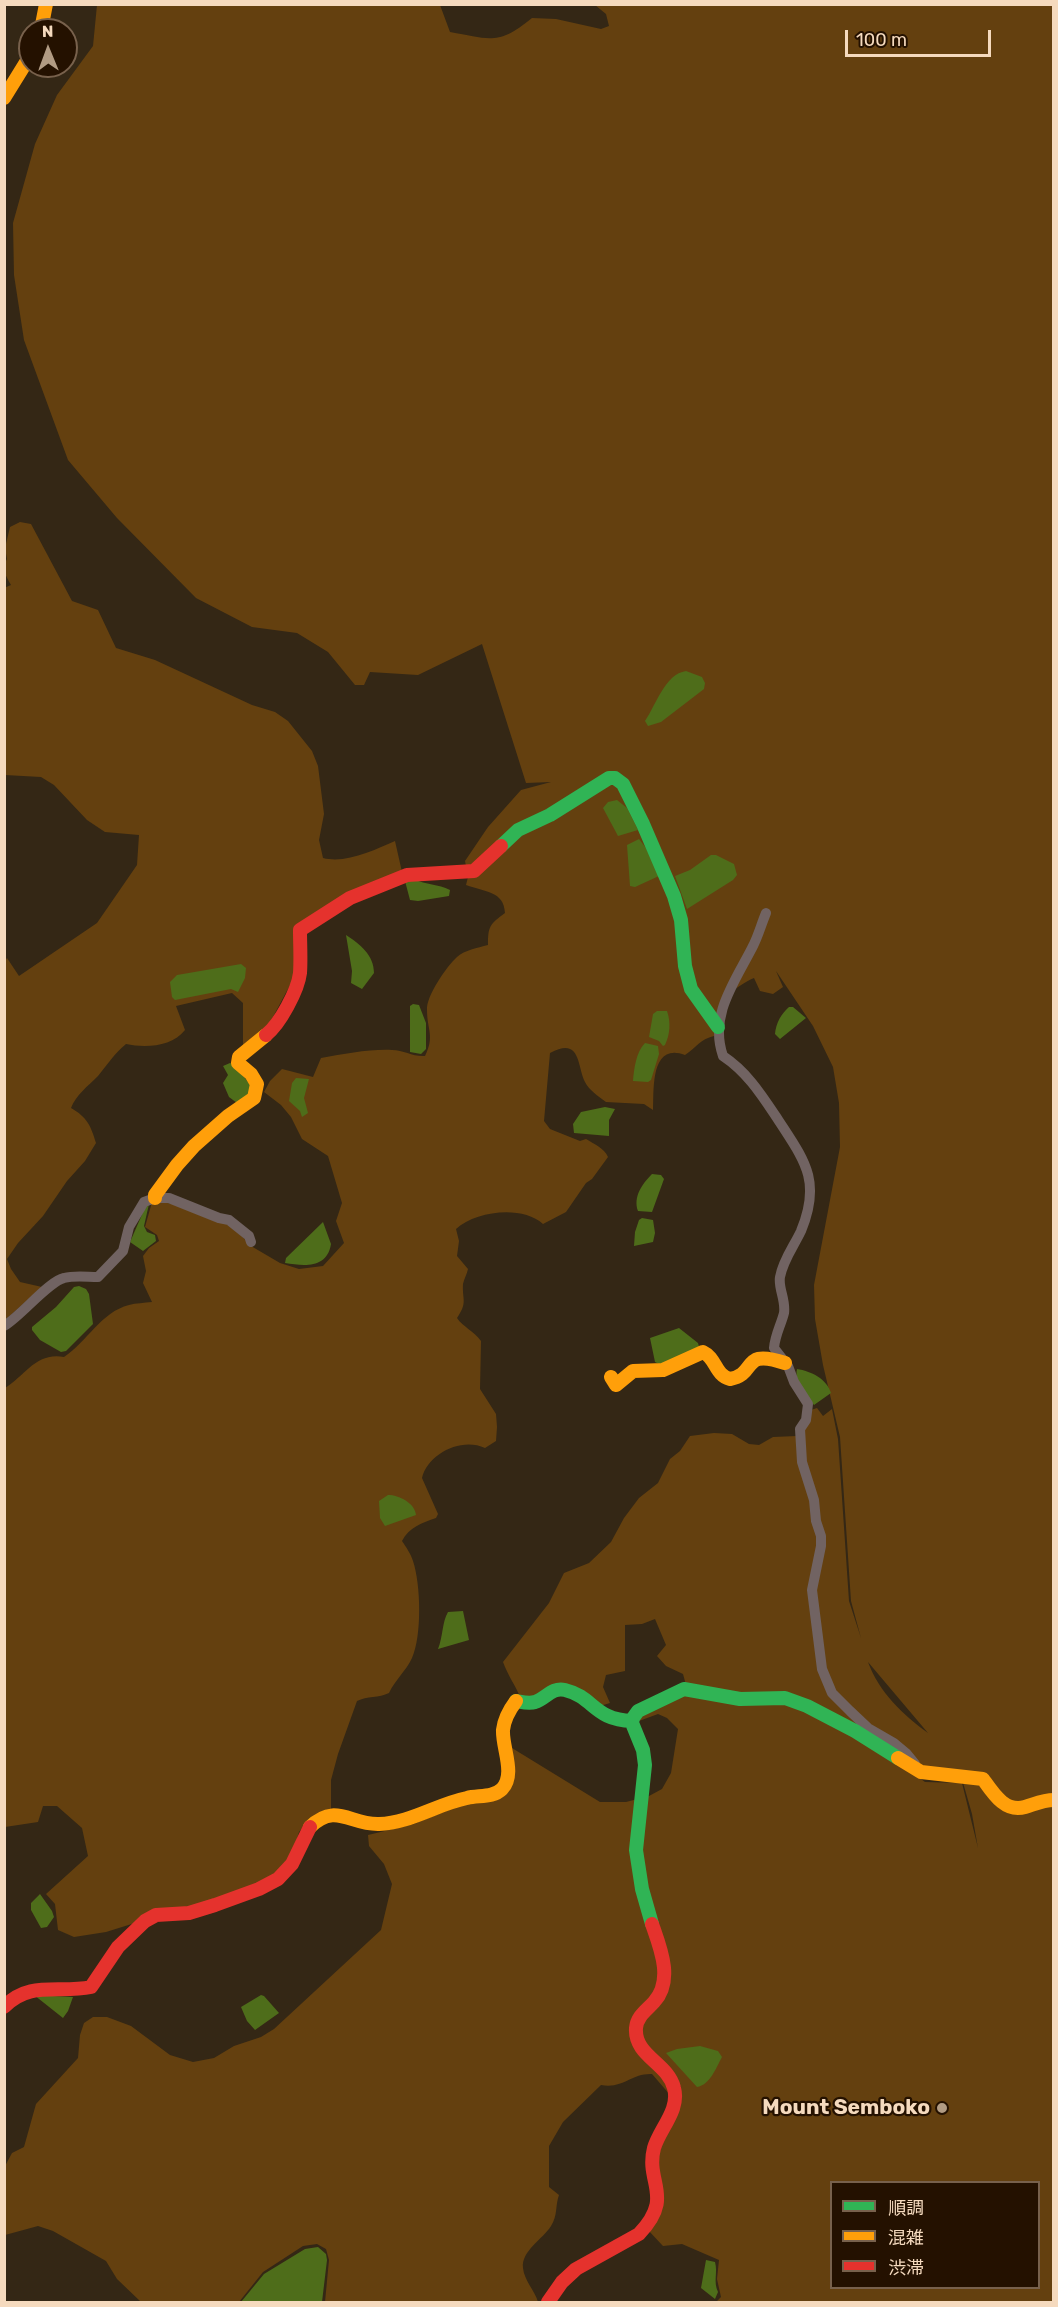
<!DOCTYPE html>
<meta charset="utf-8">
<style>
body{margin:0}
#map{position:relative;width:1058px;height:2307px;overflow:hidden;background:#342715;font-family:Rubik,"Noto Sans JP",sans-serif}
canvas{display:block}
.frame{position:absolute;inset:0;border:6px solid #f5dabe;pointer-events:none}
.legend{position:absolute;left:830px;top:2181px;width:210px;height:108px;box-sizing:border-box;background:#241100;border:2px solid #78614c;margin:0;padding:8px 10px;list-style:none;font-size:18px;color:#f5dabe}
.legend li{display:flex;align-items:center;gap:12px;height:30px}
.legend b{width:30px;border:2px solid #78614c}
.north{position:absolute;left:18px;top:18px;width:60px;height:60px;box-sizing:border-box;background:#241100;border:2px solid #78614c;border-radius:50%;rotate:359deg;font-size:16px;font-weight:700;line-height:24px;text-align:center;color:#f5dabe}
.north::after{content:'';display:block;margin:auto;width:21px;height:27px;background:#b19b83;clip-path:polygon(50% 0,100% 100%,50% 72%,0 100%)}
.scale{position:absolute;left:845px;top:30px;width:146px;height:27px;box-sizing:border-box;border:3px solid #f5dabe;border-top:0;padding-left:8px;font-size:18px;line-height:21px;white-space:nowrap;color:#f5dabe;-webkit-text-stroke:4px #241100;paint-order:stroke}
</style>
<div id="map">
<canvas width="1058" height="2307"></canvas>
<div class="frame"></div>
<ul class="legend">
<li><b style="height:8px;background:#30b455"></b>順調</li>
<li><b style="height:8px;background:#ff9f0a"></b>混雑</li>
<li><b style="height:8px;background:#e5322d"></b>渋滞</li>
</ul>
<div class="north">N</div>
<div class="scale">100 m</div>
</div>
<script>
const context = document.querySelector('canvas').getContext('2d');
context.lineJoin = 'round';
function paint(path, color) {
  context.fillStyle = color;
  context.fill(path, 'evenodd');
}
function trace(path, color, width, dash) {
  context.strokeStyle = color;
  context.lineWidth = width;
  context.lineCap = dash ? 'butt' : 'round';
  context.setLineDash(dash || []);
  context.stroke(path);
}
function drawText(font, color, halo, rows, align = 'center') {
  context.font = font + ' Rubik,sans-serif';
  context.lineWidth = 4.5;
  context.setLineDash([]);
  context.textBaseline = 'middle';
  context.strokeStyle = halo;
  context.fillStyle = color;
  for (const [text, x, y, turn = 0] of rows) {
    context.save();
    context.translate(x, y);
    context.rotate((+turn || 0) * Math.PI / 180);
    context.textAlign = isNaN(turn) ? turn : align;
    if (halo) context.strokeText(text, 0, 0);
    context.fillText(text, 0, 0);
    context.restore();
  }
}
paint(new Path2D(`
 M97,5H440L450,32C490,39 498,46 532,18L556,19L601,29L609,26L606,14L595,5H1053V2302H716L721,2297L717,2279L719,2260L682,2244L663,2246L648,2230C659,2219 662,2203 662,2187C661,2175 655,2163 658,2150C662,2134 675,2119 677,2103L652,2074C631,2073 624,2089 601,2085L563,2122L549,2146V2187L559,2195C555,2206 558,2215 551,2226C543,2239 521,2251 523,2268C524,2280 535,2291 538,2302H325L329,2260L326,2249L317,2244L303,2246L263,2272L239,2302H141L117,2279L106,2261L53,2231L38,2226L5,2235L4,2168L12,2153L24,2147L36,2104L78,2058L80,2035L84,2023L93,2017H107L131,2026L170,2055L193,2062L214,2058L234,2046L261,2037L274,2029L381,1930L392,1884L384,1864L369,1846L368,1835L414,1824L466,1803L502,1797L510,1789L513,1779L512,1748L600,1802H626L649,1796L662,1789L671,1773L678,1729L667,1718L658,1714L639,1721L636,1719L657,1704L678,1695L690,1693L734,1703L756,1705L784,1702L812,1713L906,1768L925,1782L962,1783L978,1848L972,1814L960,1772L925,1769L818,1707L795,1697L745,1696L686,1685L683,1674L666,1666L657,1656L666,1645L655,1619L642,1624L625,1625V1671L606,1675L603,1687L610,1703L600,1706C588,1698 572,1684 556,1686C542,1687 537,1704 521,1699C516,1686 508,1676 503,1662L549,1603L564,1573L589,1563L611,1542L624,1518L639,1498L658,1483L670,1459L680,1451L690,1436L714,1433L732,1434L749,1444L759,1445L773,1437L797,1436L804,1430L811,1410L817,1408L823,1416L832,1409L838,1439L849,1601L861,1638L851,1601L840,1437L823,1365L815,1319L814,1285L840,1147L839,1103L833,1067L813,1026L776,971L783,987L773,994L760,991L754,978C745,981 734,991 723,996L715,1020L714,1036C700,1039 696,1048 685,1055C650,1042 654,1090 653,1110L644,1104L606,1102C598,1096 589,1090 585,1082C577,1066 581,1036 550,1053L544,1121L550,1129L580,1141L586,1139C594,1144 604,1148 608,1157L592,1179L586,1183L566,1212L543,1224C522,1205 476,1211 456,1229L459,1241L457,1256L468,1269C467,1274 464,1279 463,1284C462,1300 468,1302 457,1318C463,1327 474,1331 481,1341L480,1389L496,1414L497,1427L496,1441L485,1448C461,1437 428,1454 422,1478L438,1514L436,1518C422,1523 409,1527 402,1541C406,1547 411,1554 413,1561C421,1585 422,1636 412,1658C406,1671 395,1680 389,1693C379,1698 367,1696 357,1701L338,1754L331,1780V1810L309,1820L299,1832L291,1859L279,1875L261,1884L181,1911L148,1914L138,1922L106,1932L74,1937L58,1930L55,1904L46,1894L88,1856L82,1828L57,1806H43L38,1822L5,1827V1388C26,1375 36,1352 64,1357C87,1342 101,1312 129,1305C136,1303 144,1303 152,1302L143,1283L146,1271L143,1256L149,1248L159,1241L157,1235L145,1227L152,1202C180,1200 200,1220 227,1220L251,1246L280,1263L299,1269L323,1266L344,1243L336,1221L342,1203L328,1156L302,1139L291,1117L281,1105L264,1092L270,1081L282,1069L313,1077L321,1058C345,1054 369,1049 392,1050C404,1050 413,1057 425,1056C435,1036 427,1030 427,1010C426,996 447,966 457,957C465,950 477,948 488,945C488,926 490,924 505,913C504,891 485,892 466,885L468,877L465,861L488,827L521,790L551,782L526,783L482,644L418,675L370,672L364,685H355L328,652L297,633L252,627L196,598L117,518L68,460L24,340L14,275L13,223L35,144L57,95L93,46ZM868,1662L928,1733C903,1715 879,1692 868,1662ZM832,2182H1038V2288H832Z
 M20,522L31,524L72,601L98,610L116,648L155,660L252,705L275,712L288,721L312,751L318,766L324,814L319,840L323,858C346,864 374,850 395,841L402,872L302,923L296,974L267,1028L243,1051V1003L232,993L176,1006L185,1030C172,1047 145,1048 126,1044C114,1054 108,1064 98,1076C88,1086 76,1095 71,1108C87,1117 91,1126 96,1143L85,1161L67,1181L43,1216L18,1243L7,1259L11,1269L20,1282L42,1287L5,1320V961L7,958L19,976L97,923L137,865L139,835L105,832L87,820L54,785L41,777L5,775L4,588L11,585C6,576 1,569 7,559L5,548L10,527Z`), '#64400f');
paint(new Path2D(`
 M686,671L702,677L705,683L704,689L661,722L648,726L645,721C656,705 665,674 686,671Z
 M617,800L627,808L638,830L618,836L603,808L608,802Z
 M639,839L646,848L659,876L635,887L630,886L627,845Z
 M711,855H716L734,864L737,875L733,880L687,909L675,876L690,870Z
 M414,879C426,885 438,884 450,890L449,896L418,901L410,900L405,881Z
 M346,935C360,944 374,955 374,973L362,989L351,983L352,971Z
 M241,964L246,968L245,978L238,992L231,989L175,1000L172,997L170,982L177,975Z
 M413,1004L419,1005L426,1023V1049L421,1054L410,1052V1006Z
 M789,1007H793L806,1018L780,1039L775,1034C776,1023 781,1014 789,1007Z
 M657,1011H667C671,1022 670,1035 665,1045L663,1046L659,1041L649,1037L653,1014Z
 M645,1043L658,1046L659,1054L651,1080L648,1082L633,1081C634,1069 636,1052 645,1043Z
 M230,1063L235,1065L251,1086L250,1094L237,1103L229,1097L223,1083L228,1075L223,1066Z
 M296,1078L309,1079L304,1098L308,1113L302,1117L300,1111L289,1101L292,1083Z
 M605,1107L615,1109L609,1120V1136L574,1133L573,1124L581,1112Z
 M652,1174L661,1175L664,1179L652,1212L638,1211C633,1197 642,1184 652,1174Z
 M149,1204L144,1226L147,1232L155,1235L156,1241L143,1251L130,1242L144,1210Z
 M642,1218L653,1220L655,1233L653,1242L634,1246L635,1232L639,1220Z
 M323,1222L331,1244C327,1269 304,1266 285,1263L286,1258Z
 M79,1286L86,1289L89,1294L93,1324L66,1351L61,1352L40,1340L32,1330V1327L56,1307L74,1287Z
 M679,1328L698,1343L700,1350L661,1365L655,1362L650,1338Z
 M797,1369C811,1371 827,1379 831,1393L814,1405C806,1394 794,1383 797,1369Z
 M388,1495C399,1495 415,1503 416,1515L385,1526L380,1518L379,1501Z
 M463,1611L469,1640L438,1649C443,1637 442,1622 448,1612Z
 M40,1894L52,1911L54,1917L47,1927L41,1928L31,1910V1903Z
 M34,1995L73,1997L68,2011L63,2018Z
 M261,1995L264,1996L279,2013L255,2030L247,2021L241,2007Z
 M700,2046L718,2051L722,2057C716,2068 710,2085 697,2087L666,2053L677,2049Z
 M318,2247L326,2254L327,2260L322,2302H241L264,2274L305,2249Z
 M706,2260L715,2262C718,2273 713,2281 718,2292L715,2299L701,2288Z`), '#4e6d1a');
trace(new Path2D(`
 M766,913C761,925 758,937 752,948C734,983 709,1016 723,1056C747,1072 761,1094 777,1118C804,1160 822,1180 801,1231C794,1246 783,1260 780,1277C778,1288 786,1300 784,1313C781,1325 775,1335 774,1348L788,1366L794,1382L808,1404L806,1420L800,1429L802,1462L814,1500L816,1521L821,1536V1546L812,1590L822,1669L832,1693L850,1711L868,1728L894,1743L906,1753L915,1764
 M4,1326C21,1316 49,1281 64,1278C75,1275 87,1277 98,1277L123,1251L129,1227L144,1202L155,1198H169L219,1218L229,1220L249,1236L251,1242`), '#716362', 10);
trace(new Path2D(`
 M501,846L518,830L550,815L609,778H615L623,784L643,824L674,896L681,920L685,966L691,989L718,1027
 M516,1701C522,1702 529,1704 535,1702C546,1699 551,1687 565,1690C594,1697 594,1720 632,1721
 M652,1924L642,1889L636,1850L645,1765L643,1750L632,1723L633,1718L638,1711L684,1689L740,1699L785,1698L807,1706L855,1731L898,1758`), '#30b455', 14);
trace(new Path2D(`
 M41,30L46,4
 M4,98L30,56
 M155,1198V1195L177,1165L194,1146L228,1116L254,1098L257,1084L251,1074L238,1063L239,1057L266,1035
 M611,1377L616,1385L633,1371L663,1370L703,1352C716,1358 715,1375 730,1379C758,1374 740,1348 785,1363
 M898,1758L921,1772L983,1779C993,1793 1005,1813 1025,1807C1035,1804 1043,1800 1054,1800
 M310,1827C336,1802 350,1825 379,1824C410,1823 437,1804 467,1798C478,1795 493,1798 502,1789C516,1774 502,1748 503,1730C504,1720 510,1709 516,1701`), '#ff9f0a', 14);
trace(new Path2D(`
 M266,1035C280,1024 298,990 300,973C301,959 300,944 300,930L350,898L407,875L474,871L501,846
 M4,2007C30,1980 59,1994 91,1987L118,1947L145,1921L156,1915L189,1913L215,1905L259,1889L278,1879L292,1864L310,1827
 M548,2302L562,2282L576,2269L639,2234C675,2196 645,2183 654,2148C660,2128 680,2110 674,2088C668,2063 634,2056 636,2028C637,2016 647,2010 654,2002C674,1980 660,1947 652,1924`), '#e5322d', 14);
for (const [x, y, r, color] of [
 [942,2108,6,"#b19b83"]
]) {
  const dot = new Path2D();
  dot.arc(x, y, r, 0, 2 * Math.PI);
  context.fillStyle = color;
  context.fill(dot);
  trace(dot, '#241100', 2);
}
drawText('bold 21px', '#f5dabe', '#241100', [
 ["Mount Semboko",930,2108]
], 'right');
</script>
